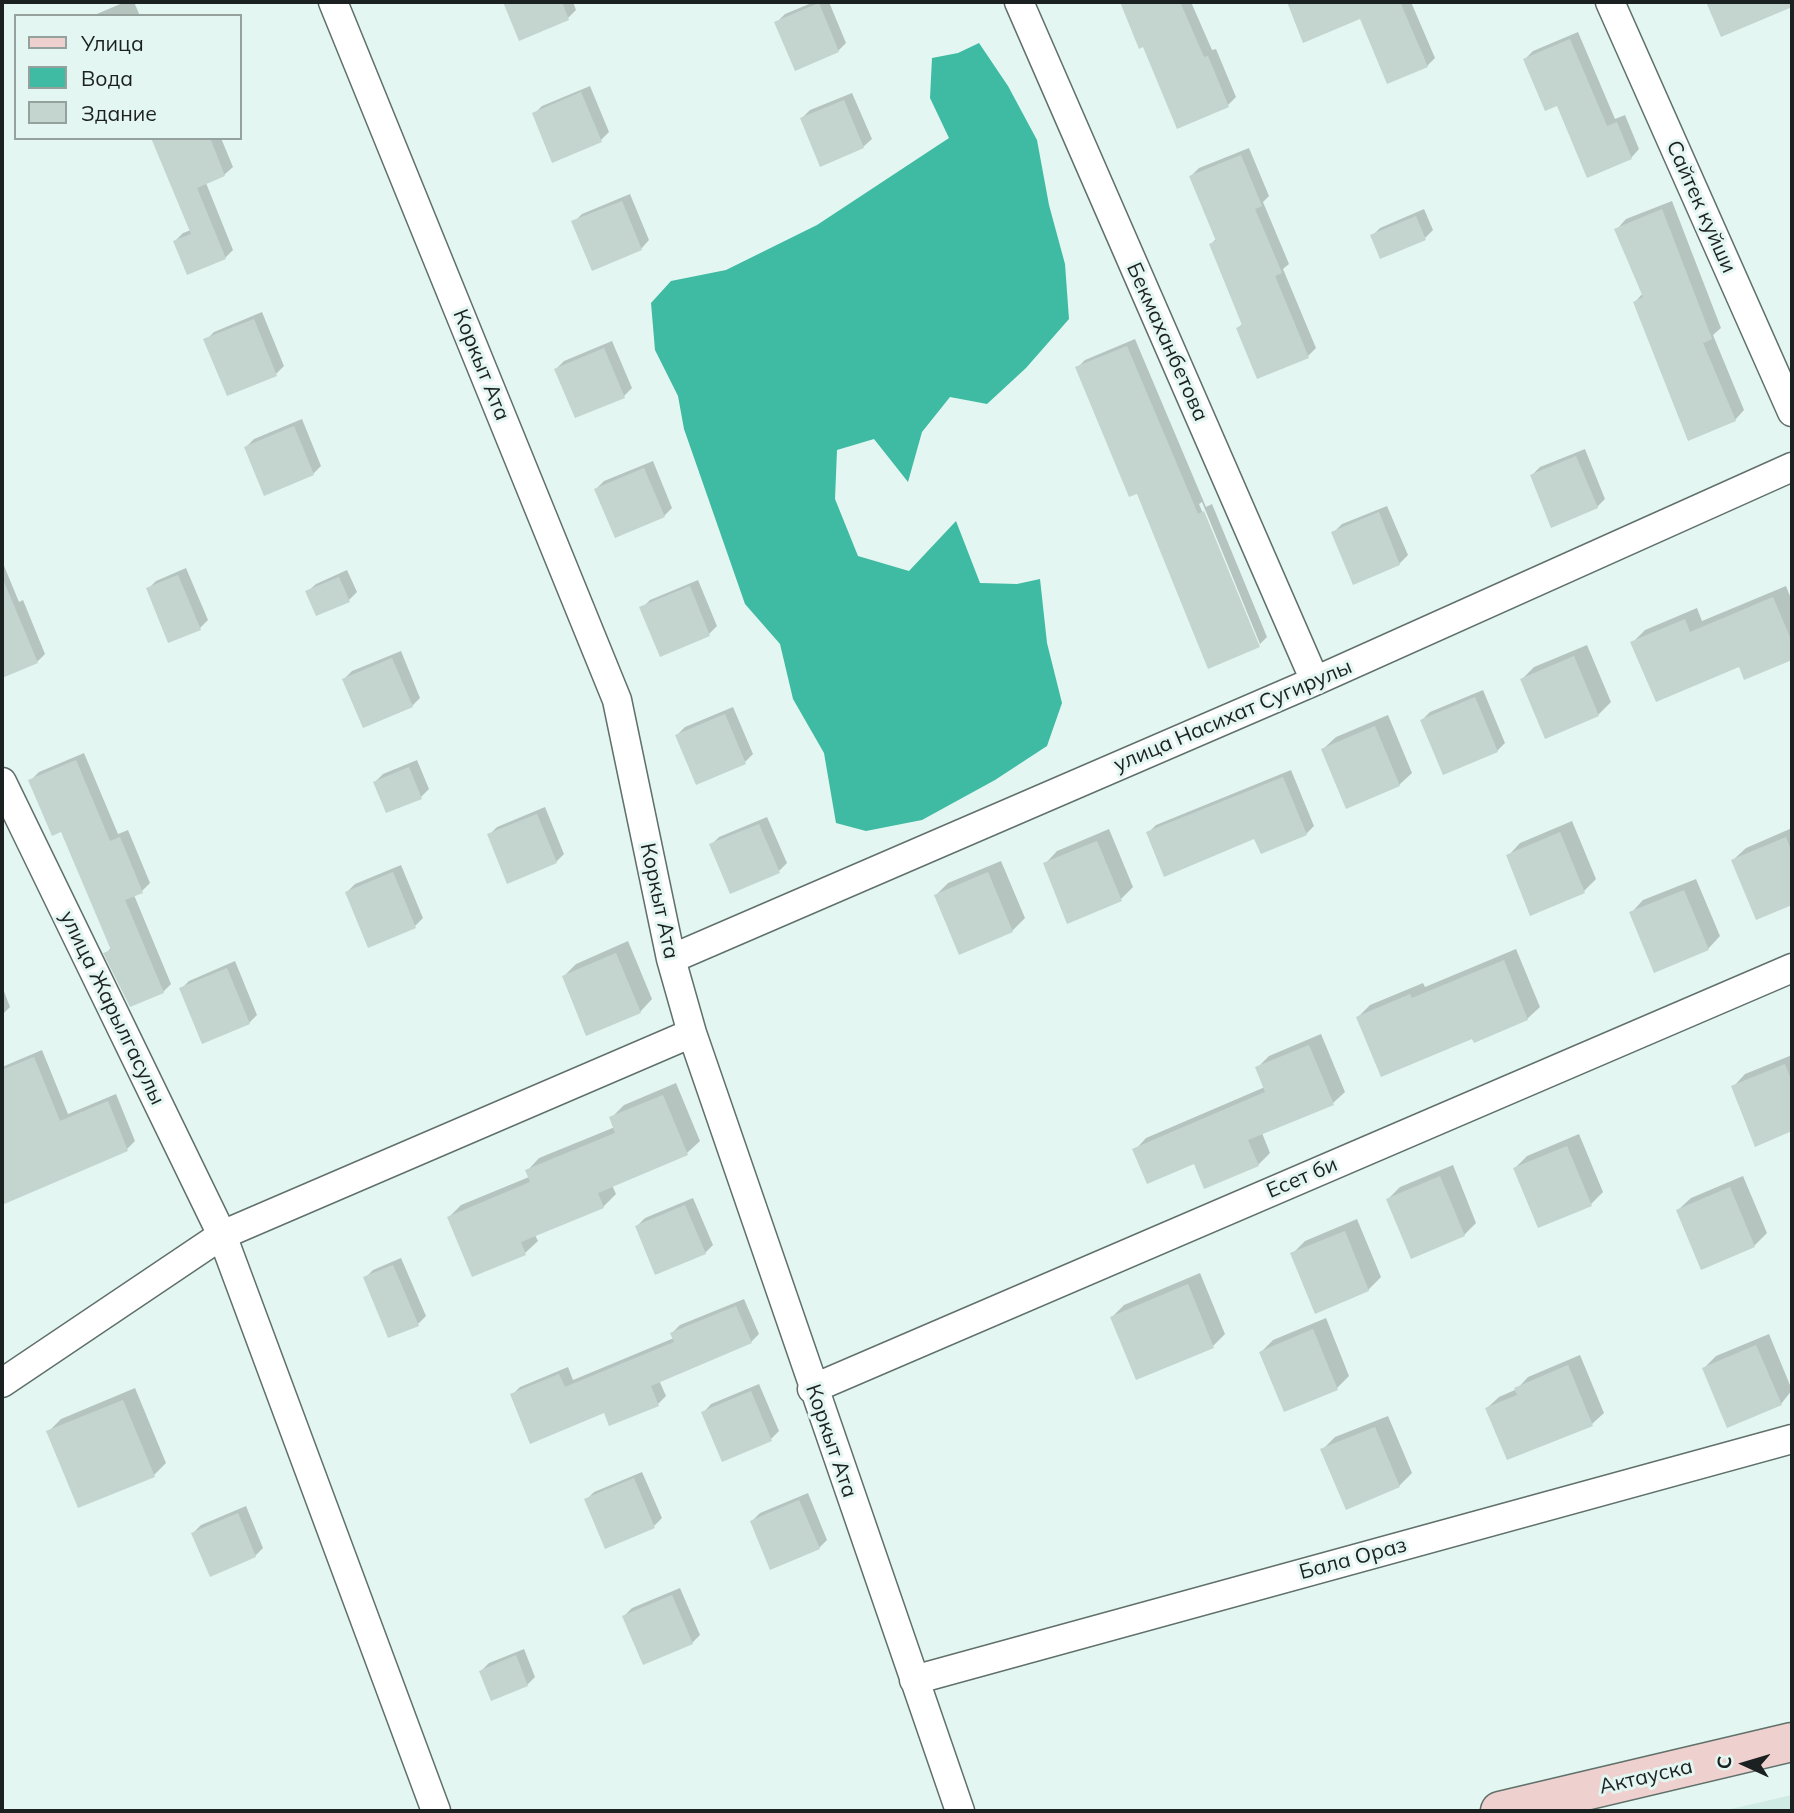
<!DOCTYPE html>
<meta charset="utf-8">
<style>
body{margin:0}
#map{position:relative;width:1794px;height:1813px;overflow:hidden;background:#e4f6f1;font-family:Mulish,sans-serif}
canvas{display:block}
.frame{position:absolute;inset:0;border:4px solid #1b2120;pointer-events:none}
.legend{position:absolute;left:14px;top:14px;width:228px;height:126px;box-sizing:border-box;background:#e4f6f1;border:2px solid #94a19d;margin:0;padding:9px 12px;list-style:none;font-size:21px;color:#1b2120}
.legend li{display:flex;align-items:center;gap:14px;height:35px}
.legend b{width:35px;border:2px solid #94a19d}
.north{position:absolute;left:1710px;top:1729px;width:70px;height:70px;-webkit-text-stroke:5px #e4f6f1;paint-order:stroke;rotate:274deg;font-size:19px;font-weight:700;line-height:28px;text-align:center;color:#1b2120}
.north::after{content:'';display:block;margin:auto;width:24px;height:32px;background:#1b2120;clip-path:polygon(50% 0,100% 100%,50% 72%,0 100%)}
</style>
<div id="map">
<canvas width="1794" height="1813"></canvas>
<div class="frame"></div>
<ul class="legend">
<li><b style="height:9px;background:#eed1ce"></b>Улица</li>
<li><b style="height:19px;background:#3ebba2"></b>Вода</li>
<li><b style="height:19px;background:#c4d5d0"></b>Здание</li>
</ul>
<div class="north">С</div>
</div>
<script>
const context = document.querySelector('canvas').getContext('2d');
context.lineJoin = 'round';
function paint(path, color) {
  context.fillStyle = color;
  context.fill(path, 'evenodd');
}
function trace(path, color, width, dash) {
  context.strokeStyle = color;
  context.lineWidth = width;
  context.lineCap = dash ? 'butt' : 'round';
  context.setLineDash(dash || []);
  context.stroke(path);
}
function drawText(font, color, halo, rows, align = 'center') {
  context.font = font + ' Mulish,sans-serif';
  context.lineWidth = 6;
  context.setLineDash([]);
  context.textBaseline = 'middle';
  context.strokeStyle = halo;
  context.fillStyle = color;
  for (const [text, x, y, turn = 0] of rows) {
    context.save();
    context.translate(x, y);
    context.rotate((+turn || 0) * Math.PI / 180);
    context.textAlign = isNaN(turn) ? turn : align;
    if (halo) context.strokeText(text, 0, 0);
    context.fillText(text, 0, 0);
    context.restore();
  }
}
paint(new Path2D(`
 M1792,1795V1811H1722Z`), '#d0ebe3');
paint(new Path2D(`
 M979,43L1008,86L1037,140L1049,205L1065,264L1069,319L1026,368L987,404L950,397L922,432L908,482L874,439L837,450L835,499L858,556L909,571L956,521L980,583L1017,584L1040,579L1047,643L1062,703L1047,746L995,780L922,820L866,831L836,823L824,753L793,699L780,644L745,604L684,429L678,396L655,350L651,303L671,281L726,270L817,225L949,138L930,98L932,58L958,53Z`), '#3ebba2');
paint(new Path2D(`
 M125,2H134L140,16H92Z
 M505,2H573L576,10L568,18L520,38Z
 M814,2H829L846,43L838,51L777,22L785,14Z
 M1122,2H1191L1212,50L1216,49L1236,97L1228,105L1144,45L1140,47Z
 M1289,2H1411L1435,58L1427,66L1361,16L1304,40Z
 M1578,32L1615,119L1625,115L1639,149L1631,158L1558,104L1525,59L1533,51Z
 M590,86L609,132L601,140L534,114L542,106Z
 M852,93L872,139L863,147L802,118L810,110Z
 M169,138H221L233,167L224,175L206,183L233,250L225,258L175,241L183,233L191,230Z
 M1249,148L1269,196L1263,202L1289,264L1283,269L1316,348L1308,356L1238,328L1243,323L1211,244L1216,239L1191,176L1199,168Z
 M630,194L649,240L641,249L574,222L582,214Z
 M1672,201L1721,328L1713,335L1744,410L1735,420L1635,302L1643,293L1617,229L1626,219Z
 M1424,209L1433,230L1425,238L1372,236L1380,228Z
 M262,312L284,366L276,374L206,340L214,332Z
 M1135,339L1206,507L1212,504L1267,637L1260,644L1202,502L1199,504L1257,644H1260L1209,666L1138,492L1130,495L1077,368L1085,360Z
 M612,341L632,388L624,396L556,369L564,361Z
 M302,419L321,466L313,474L246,447L254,439Z
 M1585,449L1605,499L1597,507L1532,475L1540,467Z
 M653,461L672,508L664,516L596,489L604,481Z
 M1387,506L1408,555L1399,564L1354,582L1334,532L1342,524Z
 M2,561L19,602L23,600L45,654L37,662L2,677Z
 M186,568L208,620L200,628L148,589L156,581Z
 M347,570L357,592L349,600L307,592L316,584Z
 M698,580L717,626L709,634L642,608L650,600Z
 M1786,586L1792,601V658L1745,678L1740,665L1633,642L1645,630L1697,608L1702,621Z
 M1587,645L1611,702L1598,715L1522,679L1534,667Z
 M401,651L420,698L412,706L344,679L352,671Z
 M1483,690L1505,743L1497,751L1422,720L1430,712Z
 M733,707L753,754L745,762L677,735L685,727Z
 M1388,715L1412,773L1399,785L1323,749L1336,737Z
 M84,753L118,834L128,830L150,883L142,891L134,895L171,984L163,992L106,953L112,947L62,830L31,780L39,772Z
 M417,760L429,789L421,797L375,782L383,774Z
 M1291,770L1314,826L1306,834L1255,837L1148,833L1156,825Z
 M545,807L564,854L556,862L508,882L489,835L497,827Z
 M767,817L787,863L779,871L711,845L719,837Z
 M1572,821L1596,879L1584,891L1508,856L1520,843Z
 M1792,828V903L1757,918L1733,860L1746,848Z
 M1109,829L1133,887L1121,899L1045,864L1057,851Z
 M1001,861L1025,918L1012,931L936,895L948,883Z
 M401,865L423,918L415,926L347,892L355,884Z
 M1696,879L1720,936L1708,949L1631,913L1643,900Z
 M628,941L652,999L640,1012L564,976L576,964Z
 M1516,949L1540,1007L1527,1019L1473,1037L1358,1017L1370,1005L1423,983L1425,987Z
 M235,961L257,1015L249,1023L181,989L189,981Z
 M2,986L10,1007L2,1015Z
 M1321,1034L1345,1092L1333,1103L1262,1133L1270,1153L1258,1165L1135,1150L1146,1138L1265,1087L1257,1068L1269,1056Z
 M42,1050L68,1114L116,1094L135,1141L127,1149L6,1201L2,1192V1136L9,1133L2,1115V1067Z
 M1792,1055V1129L1756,1144L1733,1087L1745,1074Z
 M676,1083L700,1141L687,1153L612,1185L616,1194L603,1207L535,1235L538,1241L525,1253L449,1217L461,1205L529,1177L527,1171L539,1158L615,1127L611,1118L624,1105Z
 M1579,1134L1603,1192L1591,1204L1515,1168L1527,1156Z
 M1453,1165L1476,1223L1464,1235L1388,1199L1400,1187Z
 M1743,1176L1767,1233L1754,1246L1678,1210L1691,1198Z
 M693,1198L713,1245L705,1253L637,1226L645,1218Z
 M1357,1219L1381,1277L1368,1290L1316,1311L1292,1254L1305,1241Z
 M401,1258L426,1316L418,1324L365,1278L373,1270Z
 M1200,1273L1225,1334L1213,1346L1112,1317L1124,1305Z
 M744,1299L759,1334L751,1342L659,1380L666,1396L658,1404L605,1411L512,1395L520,1387L568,1367L573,1380L674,1338L672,1333L680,1325Z
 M1326,1318L1349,1376L1337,1388L1261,1352L1273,1340Z
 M1769,1334L1792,1390L1781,1404L1704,1368L1716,1356Z
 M1580,1355L1604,1413L1592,1424L1508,1458L1487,1408L1499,1397L1517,1389L1528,1377Z
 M759,1384L779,1431L771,1439L703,1413L711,1404Z
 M135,1388L166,1463L154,1475L48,1432L61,1419Z
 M1388,1416L1412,1473L1399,1486L1322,1450L1335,1437Z
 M642,1472L662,1518L654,1526L586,1500L594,1492Z
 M808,1493L827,1540L819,1548L752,1521L760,1513Z
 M246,1506L263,1548L255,1556L193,1533L201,1525Z
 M680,1588L700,1635L692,1643L624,1616L632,1608Z
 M524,1649L535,1677L527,1685L481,1671L489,1663Z`), '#0003');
paint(new Path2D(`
 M503,2H562L569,20L519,41Z
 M1120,2H1180L1204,57L1208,56L1229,107L1177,129L1143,47L1139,49Z
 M1287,2H1400L1428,67L1387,84L1360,19L1303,43Z
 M1706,2H1792V7L1721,37Z
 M819,3L839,52L795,71L774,22Z
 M1570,39L1607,126L1617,122L1632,159L1587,178L1557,106L1545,111L1523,59Z
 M581,92L602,142L552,163L532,113Z
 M844,100L864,148L820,167L800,118Z
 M151,138H210L225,176L197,188L226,259L187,275L173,241L191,234Z
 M1241,155L1262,206L1255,209L1282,273L1275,276L1309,358L1257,379L1236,328L1242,325L1209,244L1216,241L1189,176Z
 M622,201L642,250L592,271L571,221Z
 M1662,209L1712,339L1703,343L1736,421L1688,441L1633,302L1643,297L1614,229Z
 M1416,216L1426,240L1380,259L1370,235Z
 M254,319L277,376L227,396L203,339Z
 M1127,346L1198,514L1204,511L1260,647L1208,669L1137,494L1129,497L1075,367Z
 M604,348L625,398L575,418L554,369Z
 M294,426L314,475L264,496L244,447Z
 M1576,456L1598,508L1551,528L1530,475Z
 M644,468L665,517L615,538L594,489Z
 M1379,512L1400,565L1353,585L1331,532Z
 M178,575L201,630L168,643L146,588Z
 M2,577L38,663L2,678Z
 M339,577L350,602L316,616L305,591Z
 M690,586L710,636L660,657L639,607Z
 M1773,597L1792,642V660L1744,680L1739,667L1656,702L1630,642L1685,619L1690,632Z
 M1574,656L1599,716L1545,739L1520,679Z
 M392,658L413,707L363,728L342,679Z
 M1475,697L1498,752L1443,775L1420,720Z
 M725,714L746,764L696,785L675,735Z
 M1375,726L1400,786L1346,809L1321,749Z
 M76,760L110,841L120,837L143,893L125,900L164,993L130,1007L103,953L111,950L61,832L52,836L28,780Z
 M409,767L422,799L386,813L373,782Z
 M1283,777L1307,835L1261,854L1254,839L1164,877L1146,832Z
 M537,814L557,863L507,884L487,834Z
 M759,824L780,873L730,894L709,844Z
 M1560,832L1585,893L1530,916L1506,855Z
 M1786,837L1792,853V905L1756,920L1731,860Z
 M1097,841L1122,901L1067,924L1043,863Z
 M393,872L416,928L368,948L345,892Z
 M988,872L1013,932L959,955L934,895Z
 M1684,890L1709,950L1654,973L1629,912Z
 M616,953L641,1013L586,1036L562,976Z
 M1504,960L1528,1020L1474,1043L1472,1039L1381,1077L1356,1017L1410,994L1412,998Z
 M227,968L250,1024L202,1044L179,988Z
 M1309,1045L1334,1105L1248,1140L1259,1166L1204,1189L1194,1164L1147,1184L1132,1149L1265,1092L1255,1067Z
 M34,1057L60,1121L108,1101L128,1151L2,1205V1070Z
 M1785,1064L1792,1082V1131L1755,1147L1731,1086Z
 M663,1095L688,1155L598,1193L604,1208L521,1242L526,1255L472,1277L447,1217L530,1182L525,1170L615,1133L609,1117Z
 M1567,1146L1592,1206L1538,1228L1513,1168Z
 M1440,1176L1465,1236L1411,1259L1386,1199Z
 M1730,1187L1755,1247L1701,1270L1676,1210Z
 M685,1205L706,1254L655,1275L635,1226Z
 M1345,1231L1369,1291L1315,1314L1290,1253Z
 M393,1265L419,1326L388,1338L363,1277Z
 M1188,1284L1214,1348L1136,1380L1110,1317Z
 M736,1306L752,1343L651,1386L659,1406L609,1426L604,1413L530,1444L510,1394L559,1374L565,1387L674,1342L670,1333Z
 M1313,1329L1338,1390L1284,1412L1259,1352Z
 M1756,1345L1782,1405L1727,1428L1702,1368Z
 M1568,1365L1593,1426L1507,1460L1485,1408L1517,1395L1514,1388Z
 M751,1391L772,1441L722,1462L701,1412Z
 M123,1400L155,1477L78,1508L46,1431Z
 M1375,1427L1400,1487L1346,1510L1320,1449Z
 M634,1478L655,1528L605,1549L584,1499Z
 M799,1500L820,1549L770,1570L750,1521Z
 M238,1513L256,1557L210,1577L191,1533Z
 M672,1595L693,1644L643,1665L622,1616Z
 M516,1655L528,1686L491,1701L479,1671Z`), '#c4d5d0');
const street = new Path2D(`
 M333,2L617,700L671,959L692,1033L960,1811
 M1019,2L1315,681
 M1610,2L1792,412
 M2,782L222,1235L436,1811
 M671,959L1315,681L1792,467
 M2,1383L222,1235L692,1033
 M812,1389L1792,968
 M914,1680L1792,1439`);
const secondary = new Path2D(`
 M1500,1811L1792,1742`);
trace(street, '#60706b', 31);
trace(secondary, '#60706b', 41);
trace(street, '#fff', 28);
trace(secondary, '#eed1ce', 38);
drawText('21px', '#1b2120', '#e4f6f1', [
 ["Сайтек куйши",1701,207,66],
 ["Бекмаханбетова",1167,342,66],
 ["Коркыт Ата",481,365,68],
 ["улица Насихат Сугирулы",1233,716,-23],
 ["Коркыт Ата",659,901,78],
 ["улица Жарылгасулы",112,1008,64],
 ["Есет би",1302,1178,-23],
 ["Коркыт Ата",831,1441,71],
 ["Бала Ораз",1353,1559,-15],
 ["Актауска",1646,1777,-13]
]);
</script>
